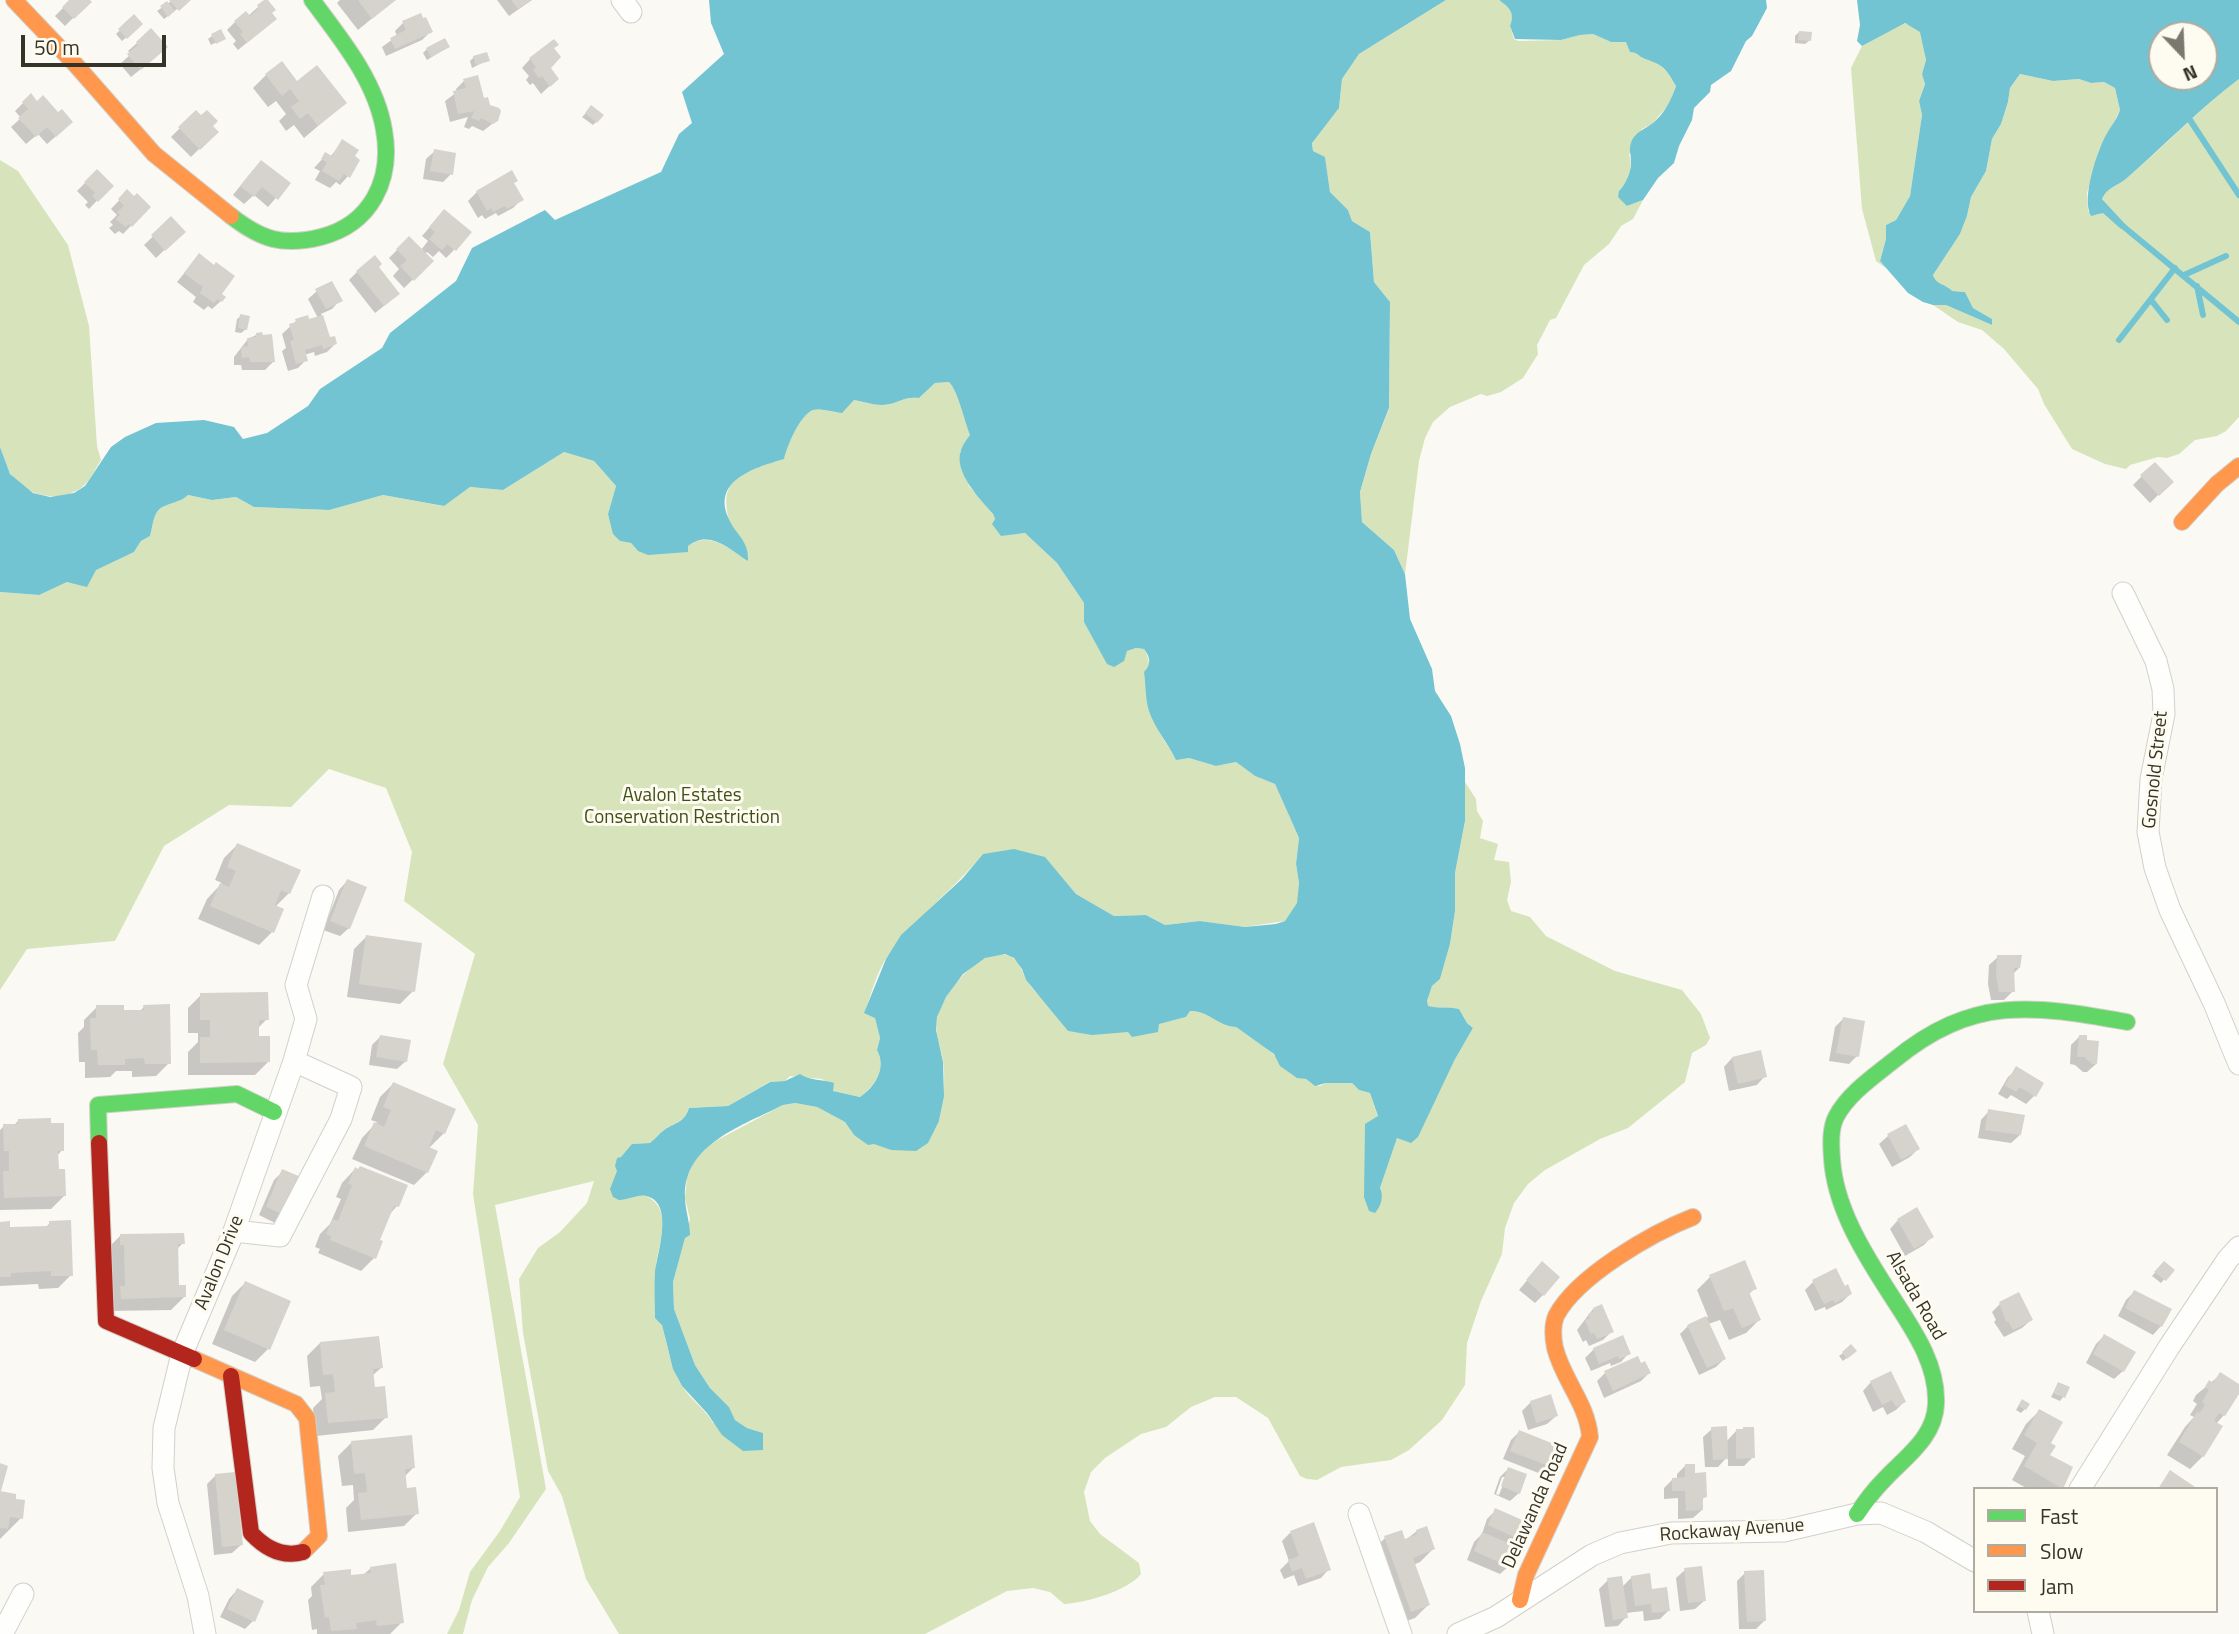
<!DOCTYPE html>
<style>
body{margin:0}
#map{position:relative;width:2239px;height:1634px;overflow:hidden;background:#faf9f4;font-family:"Titillium Web",sans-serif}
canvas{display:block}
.legend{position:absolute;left:1973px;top:1487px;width:245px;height:126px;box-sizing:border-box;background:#fefbf0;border:2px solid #aeaba0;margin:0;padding:9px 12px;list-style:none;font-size:21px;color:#363329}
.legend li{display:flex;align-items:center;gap:14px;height:35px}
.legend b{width:35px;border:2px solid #aeaba0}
.north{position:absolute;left:2148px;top:21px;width:70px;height:70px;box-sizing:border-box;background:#fefbf0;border:2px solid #aeaba0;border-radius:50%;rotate:157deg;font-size:19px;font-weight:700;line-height:28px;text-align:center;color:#363329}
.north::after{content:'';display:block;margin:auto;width:24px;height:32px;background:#7b7870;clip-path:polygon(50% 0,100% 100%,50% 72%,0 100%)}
.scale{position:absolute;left:21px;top:35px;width:145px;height:32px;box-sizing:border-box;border:4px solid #363329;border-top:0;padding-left:9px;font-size:21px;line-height:24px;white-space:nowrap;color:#363329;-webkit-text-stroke:5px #fefbf0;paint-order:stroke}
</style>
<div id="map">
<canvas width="2239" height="1634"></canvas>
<ul class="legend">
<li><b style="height:9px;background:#63d668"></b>Fast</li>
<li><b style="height:9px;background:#ff974d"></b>Slow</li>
<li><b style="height:9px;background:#b3261e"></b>Jam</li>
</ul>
<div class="north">N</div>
<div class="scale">50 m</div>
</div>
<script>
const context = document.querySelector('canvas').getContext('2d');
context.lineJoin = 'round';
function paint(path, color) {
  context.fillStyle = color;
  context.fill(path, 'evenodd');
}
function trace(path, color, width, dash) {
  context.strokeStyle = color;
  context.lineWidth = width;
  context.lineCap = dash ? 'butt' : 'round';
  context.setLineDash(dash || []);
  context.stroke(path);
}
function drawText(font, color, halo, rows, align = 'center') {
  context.font = font + ' "Titillium Web",sans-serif';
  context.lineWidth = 6;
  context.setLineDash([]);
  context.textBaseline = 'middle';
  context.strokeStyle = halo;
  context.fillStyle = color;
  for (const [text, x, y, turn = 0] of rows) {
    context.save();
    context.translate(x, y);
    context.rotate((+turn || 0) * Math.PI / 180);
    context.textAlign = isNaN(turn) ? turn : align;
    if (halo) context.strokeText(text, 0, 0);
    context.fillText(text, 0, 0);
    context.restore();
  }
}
paint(new Path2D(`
 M1446,0H1499C1510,8 1515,12 1510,26L1514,39L1518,41L1561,40L1580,35L1593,34L1611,42H1626L1644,59L1655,60L1666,71L1676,86L1669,104L1652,124L1642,129L1629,155C1634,166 1627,183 1619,191L1627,206L1643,200L1633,219L1621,226L1609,244L1584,265L1556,318L1550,320L1537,345L1538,354L1523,378L1501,392L1487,396L1481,394L1450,407L1433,422L1425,438L1419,461L1405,574L1394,550L1362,522L1360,492L1371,454L1389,409L1390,302L1374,282L1370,232L1352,221L1348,210L1330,192L1325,158L1313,151L1312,142L1339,108L1342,79L1359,54Z
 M1903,23L1913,26L1921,32L1926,60L1922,74L1925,83L1919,101L1922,115L1910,196L1896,220L1886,225V239L1880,261L1887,269L1876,261L1862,209L1851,68L1862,46Z
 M2020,74L2053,81L2079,79L2091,83L2104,82L2115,88L2120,110L2099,151L2087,193L2088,211L2097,215L2103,212L2125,225L2102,199C2107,187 2118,186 2127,178C2165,146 2199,109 2239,79V417L2226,431L2217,436L2195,440L2179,454L2167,458L2158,457L2130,465L2126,469L2105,464L2072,449L2044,404L2038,389L2004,349L1982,330L1958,322L1933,305H1946L1992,325V319L1973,308L1965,292L1951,291L1948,287C1940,285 1936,283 1933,275L1960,234L1967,216L1971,197L1986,171L1992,139L2001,124L2008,102L2010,88Z
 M0,160L18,171L68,245L89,326L97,446L101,460C95,469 90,481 82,487C61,504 23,496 10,473C5,465 3,455 0,447Z
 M949,382C958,391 964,420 970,435L960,452L969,486L993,514L1001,535L1025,533L1057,563L1084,603V622L1127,651L1136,648L1144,649C1153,662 1153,706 1157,725C1158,734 1171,749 1176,759L1189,758L1216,766L1236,762L1255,776L1275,784L1299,838L1296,864L1299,883L1298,903L1285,921L1245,927L1200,921L1165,925L1146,915L1114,916L1076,894L1044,857L983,854C953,890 914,919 887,957C876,973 871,995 865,1012L875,1018L880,1038L877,1050C887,1068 875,1086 860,1097L833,1091L832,1086L822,1079L790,1076L785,1081L769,1082L728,1106L689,1108C684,1123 674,1122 663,1131C659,1134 655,1139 650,1143L632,1144L643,1195C677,1207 656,1247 656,1271C655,1298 668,1364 682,1386C691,1400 705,1409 713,1423L763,1433L747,1428L735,1420L729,1407L710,1388L695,1365L674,1309L673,1282L690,1219L685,1198L687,1177L694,1161L710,1144L783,1105L795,1103L817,1107L845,1122L854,1135L891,1150L939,1121C943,1101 946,1081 943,1061C941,1047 934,1033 937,1019C942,994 985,939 1013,958C1021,963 1022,973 1027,981C1032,990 1042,997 1048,1005C1055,1013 1061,1022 1068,1031C1110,1037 1146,1027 1186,1017L1190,1011C1210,1010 1218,1027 1236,1027C1247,1035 1261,1043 1272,1053C1284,1065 1286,1076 1306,1079L1311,1083L1320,1086L1326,1083H1352L1359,1090L1370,1093L1378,1117L1364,1197L1380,1188L1397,1137L1454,1061L1473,1028L1467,1023L1459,1009C1447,1006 1439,1009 1427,1006V1001L1432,986L1440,979L1450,944L1455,911V873L1465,821V782L1476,799L1477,811L1483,821L1480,838L1498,844L1494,860L1509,862L1511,882L1507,900L1511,911L1530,917L1546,936L1615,971L1682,990L1701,1014L1710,1038L1706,1045L1692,1053L1685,1082L1628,1128L1600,1139L1545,1170L1528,1184L1514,1203L1505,1228L1502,1254L1481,1301L1467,1343L1465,1385L1442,1420L1409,1450L1391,1460L1341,1467L1317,1480L1307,1479L1300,1476L1268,1418L1236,1397H1215L1191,1407L1166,1427L1141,1434L1105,1458L1091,1472L1084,1492L1090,1521L1100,1534L1139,1563L1141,1574C1127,1591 1086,1603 1064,1604L1050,1592L1033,1588L1007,1591L925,1634H619L586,1579L562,1496L548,1471L523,1333L519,1279L538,1248L560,1232L587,1203L594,1181L495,1205L546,1489L509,1543L488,1567L472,1600L463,1634H447L459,1610L470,1572L500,1531L520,1497L473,1194L478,1125L443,1064L475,954L404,901L412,852L386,788L329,769L291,807L229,805L164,846L115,941L27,949L0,990V592L38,595L134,552L141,541L150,536C152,529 153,518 157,512C163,503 179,504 188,495L212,500L236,497L254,507L328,510L383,495L443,506L470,487L503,490L564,452L594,461L616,486L608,514L620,541L631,543L638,551H688V546C706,533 724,544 739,555C720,491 714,480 783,459C787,446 800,415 813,410C820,408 834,412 841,413L854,400C867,402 876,407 890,404C903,401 904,397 919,398L935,383Z`), '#d7e4bb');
paint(new Path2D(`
 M709,0H1446L1359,54L1342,79L1339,108L1312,143L1313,151L1325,157L1330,192L1348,210L1352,221L1370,232L1374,282L1390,302L1389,408L1371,454L1360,492L1362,522L1394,550L1405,574L1410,619L1432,669L1435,691L1451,716L1460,744L1465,768V821L1455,873V911L1450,944L1440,979L1432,986L1427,1001L1428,1006C1439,1009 1448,1006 1459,1009L1467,1023L1473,1028L1454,1061L1418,1137L1411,1143L1397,1138L1380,1188C1384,1197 1381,1206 1375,1213L1369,1211L1364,1197L1365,1124L1378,1116L1370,1093L1359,1090L1352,1083H1326L1315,1086L1306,1079L1297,1078L1280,1066L1274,1054L1236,1027C1219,1027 1208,1010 1190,1011L1186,1017L1159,1024L1158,1032L1132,1037L1128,1032L1092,1035L1068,1031L1026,980L1022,969L1014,958L1005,954L985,958L963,974L946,997L937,1017L936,1030L943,1062L944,1096L939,1121L928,1143L916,1151L891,1150L874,1144L868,1145L854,1135L845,1122L817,1107L795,1103L783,1105C744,1125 683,1144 685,1197C685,1210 690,1222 690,1235L685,1238L673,1282L674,1309L695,1365L710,1388L729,1407L735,1420L747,1428L763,1433V1450L743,1451L722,1435L707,1413L682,1386L673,1369L662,1325L655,1318C655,1303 654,1287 655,1273C657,1254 675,1202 646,1196C638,1194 628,1200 619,1200L613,1197L610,1189L617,1171L615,1166L617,1158L621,1157L632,1144L650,1143C655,1139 659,1134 663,1131C674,1122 684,1124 689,1108L728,1106L770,1082L785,1081L800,1074C810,1081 822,1079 834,1083L833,1091L860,1097C875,1087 887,1068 877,1050L880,1038L875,1018L864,1013L886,959L901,935L962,879L983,854L1014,849L1045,857L1076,894L1114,916L1146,915L1165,925L1200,921L1245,927L1276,924L1285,921L1297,903L1299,883L1296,864L1299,838L1275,784L1255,776L1236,762L1216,766L1189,758L1176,760C1168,743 1155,729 1149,711C1145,699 1146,684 1144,672C1152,664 1150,657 1144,649L1136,648L1127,651L1124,661L1114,667L1107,664L1084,622V603L1057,563L1025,533L1001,536L992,524L995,519L993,514C980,499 953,472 961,450C963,444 967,439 970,435C964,420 958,391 949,382L935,383L919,398C904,397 903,401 890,404C876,407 867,402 854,400L842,413C834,412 820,408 813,410C800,415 787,446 784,459C758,467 712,479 728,517C735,535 749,539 748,561C729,549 710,529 688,546V552L648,555L638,551L631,543L620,541L613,534L608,514L616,486L594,461L564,452L503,490L470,487L444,506L383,495L329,510L254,507L236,497L212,500L188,495C179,504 163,503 157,512C153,518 152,529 150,536L141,541L134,552L96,570L87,587L67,582L39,595L0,592V447L10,474L33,493L50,497L74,493L85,486L111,447L125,437L156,423L204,420L234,427L243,439L267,433L308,406L320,389L382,348L390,333L456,281L472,248L545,210L555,220L661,172L679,134L692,123L682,92L724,54L711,23Z
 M1499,0H1766L1767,8L1752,36L1746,41L1731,71L1711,85L1710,92L1694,108L1692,120L1679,146L1674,163L1658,178L1643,200L1627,206L1618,197L1619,191C1625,185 1632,171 1631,161C1631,152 1628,150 1632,140C1637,131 1645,129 1653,123C1665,113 1671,100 1676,86C1665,68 1664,65 1645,59C1638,56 1638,52 1630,52L1626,42H1611L1593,34L1580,35L1561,40L1515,39L1510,26C1515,13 1510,8 1499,0Z
 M1857,0H2239V79C2199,109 2165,145 2127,178C2118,186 2107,187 2102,199L2126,225L2121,229L2103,213L2091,216C2081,198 2097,152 2106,135C2111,126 2117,119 2120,110L2115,88L2104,82L2091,83L2079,79L2053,81L2020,74L2010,88L2008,102L2001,124L1992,139L1986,171L1971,197L1967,216L1960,234L1933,275C1937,286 1945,283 1952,291L1965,292L1973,308L1992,319V325L1946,305H1933L1923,302L1908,293L1880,261L1886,239V225L1896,220L1910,196L1922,115L1919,101L1925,84L1922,74L1926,60L1920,32L1905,23L1862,46L1857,41L1860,25ZM2204,35V77H2162V35Z`), '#72c4d2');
paint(new Path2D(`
 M71,0L89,2L65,26L55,16Z
 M173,0H189L164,19L157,11Z
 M266,0V27L238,50L233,44L236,41L227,30L235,22L248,16Z
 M340,0H392L393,1L358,30L337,3Z
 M497,0H532L509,16Z
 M134,17L141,24L122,41L116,34Z
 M403,23L431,31L422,40L386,56L382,47L397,36L395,31Z
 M1799,32L1809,41L1805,44L1795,43V36Z
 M212,36L222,39L211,45L208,39Z
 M137,43L157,56L131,77L120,64L131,54L128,51Z
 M448,47L427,60L423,53L427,49Z
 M553,49L548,68L557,79L541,94L533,83L530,85L526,80L529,76L522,68L530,59Z
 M474,57L488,60L472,68L470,61Z
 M266,75L297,83L345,103L304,138L294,125L286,131L279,121L286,114L276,101L268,107L253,88Z
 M464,81L483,100L496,121L483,131L472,126L469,129L464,127L468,117L450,122L445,101L457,92L456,89Z
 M30,96L63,130L47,144L38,134L26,144L11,127L21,118L15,111Z
 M588,111L596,122L593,125L582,117Z
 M196,112L216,132L191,157L171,137Z
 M342,142L348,176L340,185L336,182L330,188L315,180L320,171L314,168L326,155L330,157Z
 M435,151L451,174L443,182L423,179L426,159Z
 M253,170L288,184L268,207L254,195L244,204L233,195Z
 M97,171L111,186L89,209L85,205L88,202L77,191Z
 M511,172L512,184L521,200L513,208L498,216L496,213L485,219L482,215L478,218L468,201L477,192Z
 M127,192L149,207L123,234L119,231L115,234L109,228L113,225L110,222L117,215L111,209Z
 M171,219L183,232L156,258L144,245Z
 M436,220L454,250L446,258L439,251L433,257L427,252L425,254L432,261L404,288L393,276L399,269L389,258L409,238L421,250L428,241L422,236Z
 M199,255L221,301L212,309L208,306L204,310L193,302L196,297L177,282Z
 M377,268L389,302L375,313L349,280L357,272Z
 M317,291L340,300L332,309L321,314L329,339L335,344L327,352L315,356L314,352L304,355L306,360L298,368L288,371L282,351L286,348L282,334L296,321H308L318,318L308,299Z
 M241,316L248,317L245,330L241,333L235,332L237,319Z
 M256,335L273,362L265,370H242L241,365H234V357L248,339Z
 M2154,464L2171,482L2150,503L2133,485Z
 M237,845L289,893L275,907L272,932L259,945L198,919L207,899L222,883L215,880L224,858Z
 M347,881L349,928L340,936L323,930L339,890Z
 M367,936L413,991L400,1004L347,997L354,949Z
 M1998,957L2019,968L2013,974V991L2004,1000H1991L1988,984L1989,965Z
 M201,995L267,1019L257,1029V1038L268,1062L255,1075H188V1052L198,1042V1033H188V1008Z
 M97,1007L122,1012L140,1011L144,1007L169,1063L156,1076L132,1077V1071H116L110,1077L85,1078V1062H79L78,1033L84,1027V1020Z
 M1843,1019L1857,1056L1849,1064L1829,1061L1835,1027Z
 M380,1037L406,1061L397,1069L369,1065L372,1045Z
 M2079,1037L2096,1064L2087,1072H2083L2075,1065L2070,1064L2071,1045Z
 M1732,1058L1765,1076L1757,1085L1729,1091L1724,1067Z
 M2017,1069L2034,1096L2026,1104L2011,1095L2007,1099L1998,1094L2008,1077Z
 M393,1084L444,1133L429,1148L427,1172L414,1185L352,1159L362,1138L377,1122L371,1120L380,1097Z
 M1989,1111L2020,1135L2011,1143L1978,1138L1981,1120Z
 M19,1120L62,1150L57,1156V1171L64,1196L51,1209L0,1210V1130L4,1126H13Z
 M1906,1126L1918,1149L1910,1157L1892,1167L1879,1144L1888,1136Z
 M355,1169L397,1206L389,1215L378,1241L374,1258L361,1271L318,1253L320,1249L315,1247L320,1234L330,1224L341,1199L336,1197L342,1183Z
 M283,1171V1214L275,1223L259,1215L274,1180Z
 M1898,1220L1932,1236L1924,1245L1905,1256L1890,1229Z
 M0,1223L9,1229L45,1228L50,1223L71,1275L58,1288L39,1289L38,1284L0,1286Z
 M120,1236L183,1243L177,1249L178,1287L184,1297L171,1310L108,1311L107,1249Z
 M2164,1263L2172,1270L2161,1283L2152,1276Z
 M1534,1272L1543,1295L1535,1303L1519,1290Z
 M1710,1277L1755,1288L1748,1295L1759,1320L1746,1333L1729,1340L1720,1320L1708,1324L1724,1359L1716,1367L1699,1375L1680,1334L1688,1326L1708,1317L1697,1290Z
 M1813,1282L1850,1294L1842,1302L1826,1310L1825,1307L1815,1311L1805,1290Z
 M245,1283L289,1302L268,1349L255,1362L212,1344L232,1296Z
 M2134,1292L2161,1326L2153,1335L2118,1316L2126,1300Z
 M2000,1304L2031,1320L2022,1328L2004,1337L1994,1322L1996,1320L1992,1312Z
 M1593,1309L1612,1331L1603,1340L1589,1346L1586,1340L1583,1342L1577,1330Z
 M2104,1336L2123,1371L2114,1379L2086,1363L2096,1344Z
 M320,1343L381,1368L372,1376L374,1389L386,1417L373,1430L316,1436L313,1408L322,1399L320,1386L310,1387L307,1356Z
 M1594,1349L1629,1353L1621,1362L1611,1366L1610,1363L1591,1371L1585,1358Z
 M1843,1353L1851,1354L1843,1361L1839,1356Z
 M1640,1365L1649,1373L1641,1381L1604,1398L1597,1381L1605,1373Z
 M2220,1375L2239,1386V1390L2224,1415L2216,1424L2203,1456L2190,1469L2167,1455L2185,1427L2194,1417L2190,1415L2197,1404L2193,1401L2196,1395Z
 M1871,1382L1904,1402L1896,1410L1887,1415L1883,1407L1873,1412L1863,1391Z
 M2058,1384L2063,1397L2060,1401L2051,1397Z
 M1550,1397L1556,1416L1547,1424L1528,1430L1522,1411L1530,1403Z
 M2019,1405L2025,1409L2021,1413L2016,1410Z
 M2039,1411L2049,1443L2048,1456L2060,1489H2028L2012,1480L2025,1456L2012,1449L2026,1424Z
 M1712,1429L1726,1442L1736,1431L1753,1457L1744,1466H1728V1456L1718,1467H1705L1703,1437Z
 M1519,1432L1549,1466L1541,1474L1503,1459L1511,1440Z
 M351,1443L413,1468L404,1477L405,1490L417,1513L404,1526L348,1532L346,1508L354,1500L353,1485L342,1486L338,1456Z
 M1685,1466L1694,1474L1705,1497L1701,1500L1702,1510L1693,1518L1678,1519V1498L1664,1499V1488L1673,1479H1677V1474Z
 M1508,1469L1519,1493L1510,1501L1494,1494L1500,1477ZM1502,1477H1506L1499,1495L1496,1494Z
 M216,1475L241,1545L232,1553L214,1555L207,1484Z
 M0,1493L21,1518L0,1539Z
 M1496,1510L1520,1539L1513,1546L1509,1566L1500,1574L1467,1560L1474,1542L1482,1534L1487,1519Z
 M1313,1525L1329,1569L1321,1578L1298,1586L1294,1575L1284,1579L1280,1570L1289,1561L1282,1541L1290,1533Z
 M1417,1531L1433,1549L1420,1562L1413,1565L1428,1605L1415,1618L1398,1624L1372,1551L1385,1538L1404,1541Z
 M371,1568L402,1622L390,1634H317V1629L312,1630L308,1600L312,1596L311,1587L324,1574L350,1577L363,1575Z
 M1685,1570L1704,1601L1695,1609L1680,1611L1676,1578Z
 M1745,1573L1765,1620L1756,1629H1739L1737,1581Z
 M1632,1577L1650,1590L1668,1611L1660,1619L1644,1621L1643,1611L1626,1613V1617L1618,1626L1605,1627L1599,1589L1608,1580L1622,1587Z
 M237,1590L253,1621L245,1629L220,1617L229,1599Z`), '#0003');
trace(new Path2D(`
 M2190,120L2239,195
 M2124,227L2239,322
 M2184,275L2226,256
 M2197,286L2203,315
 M2151,300L2167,320
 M2119,340L2175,268`), '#72c4d2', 6);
paint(new Path2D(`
 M69,0H90L92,2L74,19L62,7Z
 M169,0H191L179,11Z
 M264,0H268L276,10L272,13L277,19L247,43L240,34L243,32L234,21L246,11L250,16L259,8L257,5Z
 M358,0H396L372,19Z
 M511,0H531L518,9Z
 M167,1L175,11L168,17L160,6Z
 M421,13L423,18L426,17L433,32L395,49L390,38L406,30L402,21Z
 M134,14L143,24L127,39L118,29Z
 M151,28L168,47L141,70L127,54L138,45L136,42Z
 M221,29L226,39L216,44L211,34Z
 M1799,31L1812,32L1811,41L1798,40Z
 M445,38L450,47L431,57L426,48Z
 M554,39L559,45L554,48L561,57L551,68L559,79L550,87L542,76L539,78L533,70L536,67L529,58Z
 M487,52L490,61L476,65L473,56Z
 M282,61L297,81L317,65L347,103L318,126L308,113L300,119L291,107L299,101L290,89L282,96L265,74Z
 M478,75L484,98L488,97L490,105L499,108L501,111L498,121L493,124L481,118L479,121L471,118L474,111L458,114L453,91L466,88L463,79Z
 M31,93L37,101L43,95L58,112L62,109L73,122L56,137L47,127L36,137L18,118L28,109L22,102Z
 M591,105L604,115L597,123L585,113Z
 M196,110L201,115L207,110L218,121L213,126L219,132L200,150L178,127Z
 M342,139L359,150L355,156L360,160L350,178L344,174L339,181L322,171L327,162L321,159L325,152L332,156Z
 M434,149L456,153L453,175L430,171Z
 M261,160L291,183L278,200L262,187L254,197L240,186Z
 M97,169L114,186L98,202L92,196L95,193L84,182Z
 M512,170L518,181L514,183L524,200L507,209L505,206L493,212L491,208L487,211L476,191Z
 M127,189L134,196L137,193L151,207L132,227L129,224L125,227L116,219L120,215L117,212L124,206L118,199Z
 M444,209L472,232L456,251L447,244L442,250L429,239L435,232L429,227Z
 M171,216L186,232L165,251L151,235Z
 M409,236L434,261L414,281L400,266L407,260L396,249Z
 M199,253L214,265L216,262L235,276L222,294L226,297L222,302L217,299L214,303L200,293L203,287L184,273Z
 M375,255L382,264L379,267L400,294L384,306L356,271Z
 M332,281L343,301L326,309L315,289Z
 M240,314L250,316L247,330L238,328Z
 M308,315L309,319L323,315L330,337L335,336L337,344L323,349L322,345L305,350L308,361L296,364L290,341L294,340L289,324L296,322L295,319Z
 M262,332L263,335L272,334L275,362H250L249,357L242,358L241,347L248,346L247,338L256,337V333Z
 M2155,462L2174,482L2159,496L2140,475Z
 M237,843L301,870L290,894L281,890L275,905L284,909L274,933L210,906L220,883L229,887L236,871L227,867Z
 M347,879L367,887L350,929L330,921Z
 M366,935L422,943L415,992L359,984Z
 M1997,955H2022L2020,968H2014L2015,992H1999L1996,975Z
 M268,992L269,1020H259V1036H270V1062L200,1063V1037H210V1020H200V993Z
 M170,1004L171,1064H145L144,1058L125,1059V1065H98L97,1050H91L90,1018H96V1005H124V1010H144L143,1005Z
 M1843,1017L1865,1021L1859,1057L1836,1053Z
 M380,1035L411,1040L407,1062L376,1057Z
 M2079,1035H2087V1040L2099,1041L2097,1064H2092L2084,1057H2077Z
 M1761,1050L1767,1077L1738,1084L1732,1057Z
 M2016,1066L2044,1083L2036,1097L2019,1087L2016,1092L2005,1085Z
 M393,1082L456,1109L445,1134L436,1130L429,1147L438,1151L428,1173L364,1146L374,1122L384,1127L391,1110L383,1107Z
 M1988,1109L2025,1115L2021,1135L1985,1130Z
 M51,1118V1123H64V1151H58L59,1169H65L66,1196L4,1198L3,1171H9V1151H4L3,1124H18V1119Z
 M1906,1124L1920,1149L1901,1160L1887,1134Z
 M360,1166L408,1185L399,1207L394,1206L380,1240L383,1241L376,1259L330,1240L331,1236L326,1234L332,1219L338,1221L352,1185L348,1184L355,1167L358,1169Z
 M282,1169L301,1177L285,1215L266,1207Z
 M1917,1207L1934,1237L1914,1249L1897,1219Z
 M71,1220L73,1276H51V1271L11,1273V1277H0V1222L10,1221V1227L49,1226V1221Z
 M184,1233L185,1244H178L179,1285H186V1297L121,1299L120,1286H125L124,1245H120V1234Z
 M1745,1260L1757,1289L1749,1292L1761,1320L1742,1328L1733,1308L1724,1311L1709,1275Z
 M1542,1261L1560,1277L1544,1296L1526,1280Z
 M2164,1261L2175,1270L2166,1281L2154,1272Z
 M1836,1268L1845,1286L1848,1284L1852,1294L1835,1303L1833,1300L1824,1304L1812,1280Z
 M245,1281L291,1301L270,1350L224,1330Z
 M2134,1290L2172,1309L2162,1327L2125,1308Z
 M2019,1292L2033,1320L2013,1330L2008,1321L2006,1322L1999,1302Z
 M1602,1304L1614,1332L1597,1339L1594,1333L1591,1335L1585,1320L1590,1318L1588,1314L1594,1311L1593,1308Z
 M1706,1316L1726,1359L1707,1368L1687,1325Z
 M2104,1334L2136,1352L2124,1372L2093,1354Z
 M1623,1335L1631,1354L1619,1359L1618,1356L1599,1364L1593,1348Z
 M379,1336L383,1368L373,1369L375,1387L385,1386L388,1418L328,1423L325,1393L335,1392L333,1374L323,1375L320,1342Z
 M1851,1344L1857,1351L1847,1359L1842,1352Z
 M1638,1356L1641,1363L1645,1361L1651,1373L1613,1391L1604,1371Z
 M1891,1371L1906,1402L1896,1407L1892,1400L1882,1405L1870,1381Z
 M2220,1372L2239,1384V1394L2225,1416L2219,1413L2214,1421L2223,1426L2204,1457L2179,1442L2197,1412L2200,1413L2205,1404L2202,1402L2209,1390L2205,1387L2209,1380L2213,1383Z
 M2058,1382L2070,1387L2065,1398L2053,1393Z
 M1551,1394L1558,1416L1536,1423L1530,1401Z
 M2022,1399L2030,1404L2026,1410L2018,1406Z
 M2039,1409L2063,1422L2051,1443L2056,1446L2050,1455L2073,1467L2063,1489L2024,1466L2037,1443L2024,1435Z
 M1727,1426L1728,1459L1713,1460L1711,1427Z
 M1743,1427H1754L1755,1458L1736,1459V1429H1743Z
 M1519,1430L1559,1446L1551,1467L1510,1451Z
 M412,1435L415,1468L405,1469L407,1488L416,1487L419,1514L361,1520L358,1493L367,1492L365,1473L354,1474L351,1441Z
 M0,1463L8,1466L1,1491H0Z
 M1685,1464H1695V1473L1706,1472L1707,1497L1703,1498V1510L1686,1511L1685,1491H1672V1478L1685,1477Z
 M1508,1467L1527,1474L1520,1494L1501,1486Z
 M2170,1470L2198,1489H2158Z
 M235,1472L243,1545L222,1547L215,1474Z
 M0,1491L16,1494V1499L25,1500L23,1519L10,1517L8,1529L0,1528Z
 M1495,1508L1529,1523L1521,1540L1488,1525Z
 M1314,1522L1331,1570L1306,1579L1302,1568L1292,1572L1288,1560L1299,1556L1290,1531Z
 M1427,1526L1435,1549L1413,1558L1430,1605L1411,1612L1384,1536L1402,1530L1405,1539L1417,1534L1416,1530Z
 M1482,1532L1518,1547L1510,1567L1474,1551Z
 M396,1563L404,1623L377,1626L376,1620L356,1623L357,1629L331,1631L329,1617L325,1618L320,1585H325L323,1572L351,1569V1575L371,1573L370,1567Z
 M1702,1566L1706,1601L1688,1603L1684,1568Z
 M1764,1570L1766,1621L1747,1622L1744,1571Z
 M1650,1573L1652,1589L1667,1587L1670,1611L1652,1613L1651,1604L1635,1606L1631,1576Z
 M1622,1576L1628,1618L1613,1620L1607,1578Z
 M237,1588L264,1601L255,1622L227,1609Z`), '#d5d3cc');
const street = new Path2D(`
 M622,0L631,12
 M2123,593L2156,661L2163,689L2164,714L2151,779L2148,832L2155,868L2170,910L2214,1003L2239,1064
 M234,1231L280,1236L341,1119L351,1087L294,1061
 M2080,1489L2169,1347L2228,1259L2239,1247
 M1359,1514L1401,1634
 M2038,1611L2043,1634
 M2,1634L23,1594
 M205,1634L198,1596L168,1503L163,1468L164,1428L182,1354L234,1231L294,1061L306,1019L296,985L323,896
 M1458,1634L1496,1617L1592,1555L1620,1543L1671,1533L1784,1531L1857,1514L1881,1513L1926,1532L1975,1561`);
const fast = new Path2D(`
 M231,216C244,226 257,235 273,239C289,243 305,241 321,237C371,224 393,180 384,130C376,81 341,39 312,0
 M99,1143L98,1105L237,1094L274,1112
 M1857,1514C1865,1502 1873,1491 1883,1481C1904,1458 1935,1438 1936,1404C1938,1361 1909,1324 1887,1289C1862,1250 1835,1206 1832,1159C1831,1145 1830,1129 1836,1117C1848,1094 1873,1077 1893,1061C1973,995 2032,1005 2127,1022`);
const slow = new Path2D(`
 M14,0L75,64L154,154L231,216
 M2182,522L2217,484L2239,466
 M194,1359L296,1404L307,1418L319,1536L303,1552
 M1520,1600L1526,1575L1590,1437C1587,1403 1563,1380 1555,1348C1553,1338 1552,1326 1556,1316C1577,1276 1652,1233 1693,1217`);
const jam = new Path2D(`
 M99,1143L106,1321L194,1359
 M231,1376L251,1533C265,1548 282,1558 303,1552`);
trace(street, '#d2d0c9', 23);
trace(fast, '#d2d0c9', 18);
trace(slow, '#d2d0c9', 18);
trace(jam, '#d2d0c9', 18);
trace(street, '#fefefd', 21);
trace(fast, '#63d668', 16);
trace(slow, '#ff974d', 16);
trace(jam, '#b3261e', 16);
drawText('19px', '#363329', '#fefbf0', [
 ["Gosnold Street",2156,770,-84],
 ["Avalon Drive",220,1263,-68],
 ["Alsada Road",1915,1296,60],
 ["Delawanda Road",1536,1506,-66],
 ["Rockaway Avenue",1732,1531,-4]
]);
drawText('19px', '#3f4e15', '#fefbf0', [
 ["Avalon Estates",682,796],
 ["Conservation Restriction",682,818]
]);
</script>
